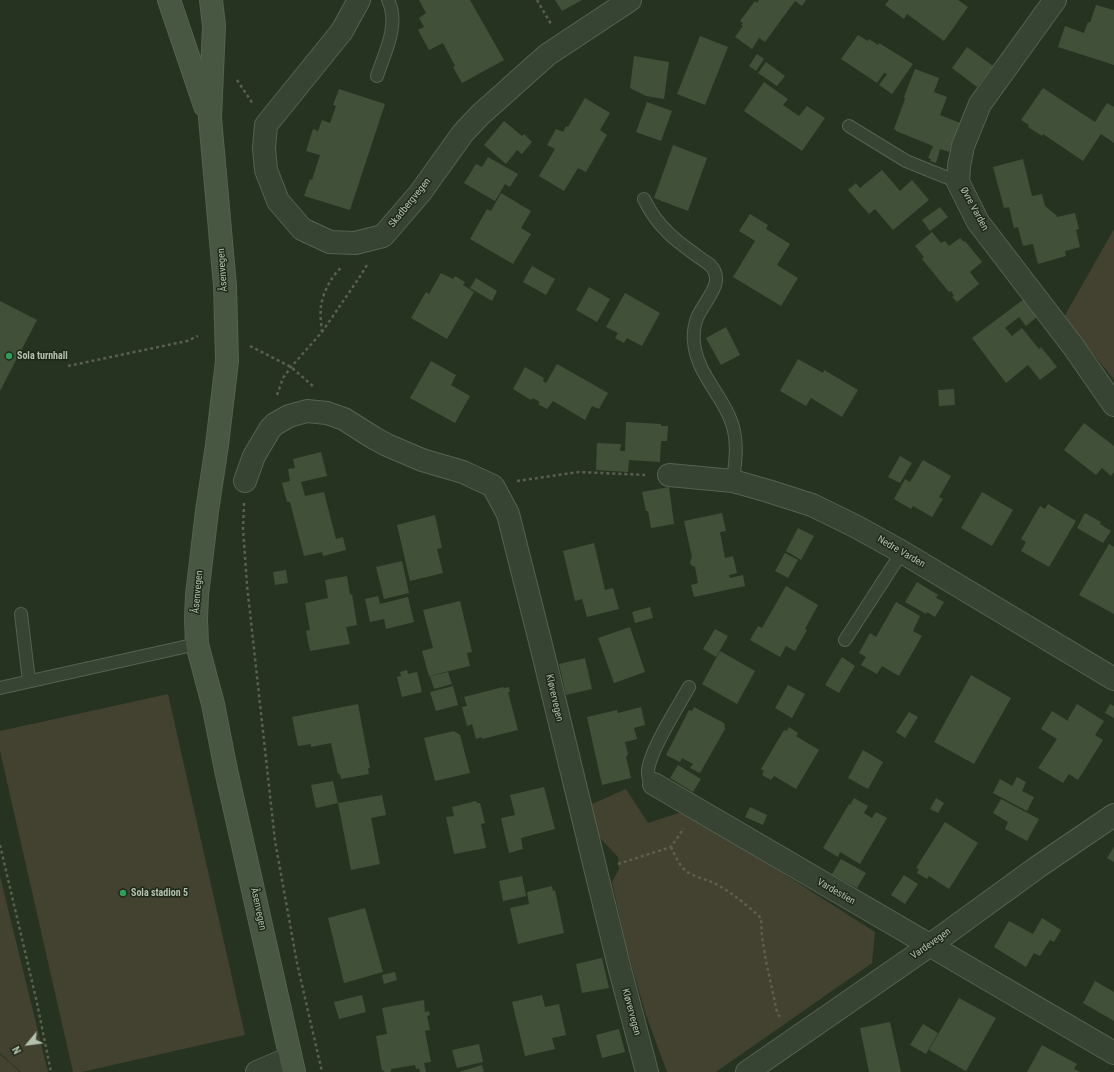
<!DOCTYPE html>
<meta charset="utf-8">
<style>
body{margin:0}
#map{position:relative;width:1114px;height:1072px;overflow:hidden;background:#263320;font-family:"Roboto Condensed",sans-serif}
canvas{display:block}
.north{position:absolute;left:8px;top:1024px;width:40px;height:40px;-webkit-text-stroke:3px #1e2819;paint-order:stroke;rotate:241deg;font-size:11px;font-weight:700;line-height:16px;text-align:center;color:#b3c1ad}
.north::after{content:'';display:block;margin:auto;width:14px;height:18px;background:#b3c1ad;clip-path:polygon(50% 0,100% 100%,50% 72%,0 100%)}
</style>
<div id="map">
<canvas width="1114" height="1072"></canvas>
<div class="north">N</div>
</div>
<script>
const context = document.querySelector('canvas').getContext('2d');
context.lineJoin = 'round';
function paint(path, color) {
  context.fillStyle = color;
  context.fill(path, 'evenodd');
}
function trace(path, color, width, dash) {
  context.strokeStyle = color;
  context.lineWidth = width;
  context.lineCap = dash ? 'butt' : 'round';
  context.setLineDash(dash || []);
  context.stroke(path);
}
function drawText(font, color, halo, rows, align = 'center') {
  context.font = font + ' "Roboto Condensed",sans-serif';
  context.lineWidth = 3;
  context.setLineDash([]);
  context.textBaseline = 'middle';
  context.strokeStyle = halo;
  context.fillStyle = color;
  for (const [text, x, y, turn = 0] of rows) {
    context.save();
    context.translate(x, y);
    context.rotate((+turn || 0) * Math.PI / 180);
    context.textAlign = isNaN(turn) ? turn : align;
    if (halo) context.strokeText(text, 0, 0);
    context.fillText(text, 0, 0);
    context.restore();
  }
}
paint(new Path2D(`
 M1114,229V380L1064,317Z
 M168,694L245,1035L82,1072H73L0,751V731Z
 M626,789L648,823L685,811L875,932L872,963L716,1072H667L646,1015L626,946L612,882L619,869L618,857L598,836L592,804Z
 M0,876L48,1072H21L0,1053Z
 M0,1054L19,1071L18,1072H0Z`), '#434130');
paint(new Path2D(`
 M419,0H470L504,60L462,83L453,67L455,66L443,43L429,50L418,30L424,27L419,18L426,13Z
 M555,0H582L562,11Z
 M759,0H806L802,6L795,1L765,42L759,38L752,49L735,37L743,26L741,25L743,23L740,21L755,1L757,3Z
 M889,0H958L968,7L944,41L907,14L904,19L885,5Z
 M1096,5L1114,10V65L1058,47L1065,26L1084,33L1088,22L1090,23Z
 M858,35L868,41L869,39L878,45L879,43L913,64L892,94L879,85L887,74L884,73L877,83L841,59Z
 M700,36L728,47L705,105L677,94Z
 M967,47L993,66L977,87L952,68Z
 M757,54L764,59L756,71L749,66Z
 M634,56L669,62L664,99L646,96L630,88Z
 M766,62L785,76L777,86L758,73Z
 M915,69L939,78L934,92L947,97L940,115L960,123L949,152L940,149L936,163L930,161L931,159L928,158L933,146L896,131V130L894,129L905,99L904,97Z
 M764,82L788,99L783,105L799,116L807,106L825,118L802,151L744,111Z
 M1043,88L1095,122L1107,103L1114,107V143L1101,134L1083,161L1043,134L1042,136L1028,127L1029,125L1021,120Z
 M339,89L385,104L350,210L304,196L310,179L312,180L320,155L306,151L313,129L318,131L322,120L330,123L336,106L333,105Z
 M585,98L610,113L600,130L607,135L586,172L578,168L564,191L539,176L555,149L547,145L556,129L563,132L566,126L568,127Z
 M647,102L672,111L661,141L636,132Z
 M504,121L522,136L524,134L532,142L522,154L517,150L506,164L484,145Z
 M673,145L707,158L688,211L654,198Z
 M488,157L518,174L510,187L505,184L495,201L464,183L476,164L482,167Z
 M1023,159L1032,196L1042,194L1045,206L1056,215L1057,217L1075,213L1079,229L1076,230L1080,247L1065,251L1066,256L1038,264L1033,244L1023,246L1018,227L1014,228L1009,207L1004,208L993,167Z
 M882,170L900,191L912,180L929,200L893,230L875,209L869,214L848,190L856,183L860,188Z
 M501,193L531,211L521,228L531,234L513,264L470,239L487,209L491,211Z
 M940,207L948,217L930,231L922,220Z
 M750,214L768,225L766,229L790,244L777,265L798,278L781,306L733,277L755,241L739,231Z
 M932,232L941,243L945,241L949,246L960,238L964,242L965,241L982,262L970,272L979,284L957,302L952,297L954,296L951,291L949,292L922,259L924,257L915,246Z
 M532,266L555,279L546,295L523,282Z
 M441,273L453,279L455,276L465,282L463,285L474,292L447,339L411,318L426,292L429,294Z
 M476,278L497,291L492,301L470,288Z
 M589,287L610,299L597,322L576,310Z
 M625,293L660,313L642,346L627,338L624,343L615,338L618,333L606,327Z
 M1024,299L1038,316L1026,326L1019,317L1005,328L1012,336L1022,328L1039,349L1041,347L1057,367L1040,380L1028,365L1006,383L972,338Z
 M0,301L37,320L0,391Z
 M726,327L740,355L721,365L706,338Z
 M798,359L823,373L824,370L858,390L842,417L811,398L806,406L780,391Z
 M431,361L456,375L451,385L470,396L455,423L410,398Z
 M557,364L608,393L599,409L592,406L585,420L553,401L547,409L538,404L540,402L533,398L531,400L513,389L525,367L544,378L543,381L546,383Z
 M954,389L955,405L939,406L938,390Z
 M626,422L661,424V426H668L667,441H661L660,462L629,460L628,472L596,470L597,443L621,444L620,451H625Z
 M1084,423L1114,446V472L1111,476L1102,468L1096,475L1064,450Z
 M321,452L327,476L301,482L305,496L324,492L336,539L343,537L346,550L323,556L322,552L304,556L290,502H287L282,483L290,481L288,469L295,468L293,459Z
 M900,456L912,463L900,483L888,477Z
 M923,460L951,476L939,497L943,499L932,517L913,506L911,509L894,499L905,479L910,482Z
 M669,487L674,524L651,528L648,511H646L642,492Z
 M982,492L1013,510L992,546L961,528Z
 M1048,504L1076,521L1049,567L1021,551L1026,542L1021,539L1040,506L1045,509Z
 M722,513L726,531L720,532L725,558L733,556L737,573L729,575L730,578L743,575L745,586L694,597L691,585L698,583L695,567L691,565L690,562L692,557L684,521Z
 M1085,513L1101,522L1100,524L1111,531L1103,543L1077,528Z
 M435,515L442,548L437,549L443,573L410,581L397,525Z
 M798,528L814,536L801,560L786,551Z
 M594,543L605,590L613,588L619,609L587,617L582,599L575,601L563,551Z
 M1109,544L1114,547V614L1079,595Z
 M785,553L798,560L788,578L775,571Z
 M402,561L409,593L384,599L376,567Z
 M286,570L288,583L275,585L273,572Z
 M347,576L350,595L352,594L357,625L346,627L350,644L310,651L306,631L310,630L305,603L328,598L325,580Z
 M917,582L938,595L936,598L944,602L935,617L927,612L926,614L905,602Z
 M786,586L818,605L805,629L807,630L795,651L786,646L780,657L750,640L758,626L762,628Z
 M378,596L380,604L408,597L414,622L386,629L384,619L370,622L365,599Z
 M460,601L472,652L467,653L470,666L429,676L422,651L433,648L423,610Z
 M896,602L920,616L913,631L922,636L899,676L882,666L877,674L861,665L866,657L859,653L870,633L876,637Z
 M650,607L653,618L635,623L632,612Z
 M630,627L645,672L614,683L598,638Z
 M715,629L728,636L716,657L703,649Z
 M720,651L755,671L737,704L702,684Z
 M842,657L855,666L839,693L825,685Z
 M585,658L592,689L566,695L559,664Z
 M407,670L408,674L417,672L422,692L402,697L397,677L401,676L400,672Z
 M448,672L452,684L434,689L430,676Z
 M971,675L1011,698L974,764L934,742Z
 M788,685L805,694L792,718L775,708Z
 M453,686L458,705L436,711L430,692Z
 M503,687L504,688L509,687L510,692H508L518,730L482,739V737L476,739L472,724L467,726L462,707L467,706L464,697Z
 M358,704L370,768H368L369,774L341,779L340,774H338L331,743L311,747V744L298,746L292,717Z
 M1077,704L1104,721L1095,735L1103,740L1078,780L1069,774L1063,783L1038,768L1057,739L1041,729L1052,711L1068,721V719Z
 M1110,704L1114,706V718L1105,713Z
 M641,707L645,725L634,728L637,739L625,742L628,754L626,757L631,778L602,785L587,717L617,710L618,713Z
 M694,707L724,723L725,729L700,773L690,768L693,764L682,758L680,762L666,755L689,710L692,711Z
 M909,712L918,717L905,738L896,732Z
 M789,727L798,733L796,736L819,750L796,789L774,776L771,780L762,775L764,771L761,769L784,730L787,731Z
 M454,731L460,735L470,773L435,781L424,738Z
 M863,750L883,762L868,789L848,778Z
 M678,765L701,779L693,792L670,778Z
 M1017,777L1026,782L1022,791L1034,797L1027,811L993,793L1000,779L1012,786Z
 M333,781L338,803L316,808L311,785Z
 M544,787L555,829L521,838L523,849L509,853L501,818L515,815L510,795Z
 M382,795L386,815L371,818L380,864L351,870L338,803Z
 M854,798L868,806L864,813L872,818L876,812L887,818L860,864L840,852L838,857L823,848L849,804L850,805Z
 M936,798L944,803L938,813L930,809Z
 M1001,799L1039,819L1027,841L1005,829L1008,822L993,813Z
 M476,801L477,803H480L485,823L481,824L486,848L454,854L446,817L454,816L452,807Z
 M750,807L767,815L763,825L745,817Z
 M945,822L978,843L949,889L929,876L927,879L917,873L919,869L916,868Z
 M1114,847V862L1107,858Z
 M841,859L866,873L857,888L832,874Z
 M904,875L918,884L905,904L891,895Z
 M522,876L526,896L503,901L499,881Z
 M552,886L553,891L555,890L564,933L518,944L510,908L529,904L527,892Z
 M365,908L383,972L344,983L328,918Z
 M1042,918L1061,930L1054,942L1050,940L1040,956L1034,953L1026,967L994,947L1009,921L1033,934Z
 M602,958L609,988L582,993L576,964Z
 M395,972L397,980L384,984L382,975Z
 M1095,981L1114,992V1021L1083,1003Z
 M362,995L366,1012L339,1019L334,1002Z
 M542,995L545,1007L559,1004L566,1035L552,1038L555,1049L525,1056L512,1002Z
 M959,998L996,1018L966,1071L929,1050Z
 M424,1000L425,1012L429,1011L430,1015L427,1016L430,1030L425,1031L431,1062L424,1063L426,1072H420L419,1068L416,1069L415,1065L391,1069V1072H384V1070L382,1071L376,1036L387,1034L382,1008Z
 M890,1022L901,1072H869L860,1028Z
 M923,1024L938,1033L926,1054L910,1045Z
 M619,1029L625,1052L602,1058L596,1035Z
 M479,1044L483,1062L457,1068L452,1050Z
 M1042,1045L1077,1064L1074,1069L1080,1072H1027Z
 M482,1065L484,1072H459Z`), '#415139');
const lane = new Path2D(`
 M377,76C385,52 400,24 388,0
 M849,126L906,161L958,182
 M644,199C659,231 682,245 710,265C728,283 701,303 696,321C694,328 693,335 694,342C696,370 718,391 729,416C739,437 736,459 733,481
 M21,614L29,681
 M845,640L902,552
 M0,688L197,644
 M654,784C651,781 648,779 648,774C646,756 679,705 689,687`);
const street = new Path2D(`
 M359,0L342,31L266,125L264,148L266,170L278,201L302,229L330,242L355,243L383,236L420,193L463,133L480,115L547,55L630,0
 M1055,0L980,104L963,146L959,166L958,182L978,222L1073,346L1114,405
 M669,475L733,481L768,491L812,505L855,526L902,552L1114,679
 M245,481L254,456L270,429L275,424L289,416L307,411L327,413L344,419L374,438L387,445L422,460L463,472L493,486L508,514L542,649L619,966L647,1072
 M654,784L1114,1053
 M257,1072L290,1058
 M747,1072L929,946L1039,866L1114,815`);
const secondary = new Path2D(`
 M169,0L205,106
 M211,0L214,26L210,118L225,286L227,361L217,445L207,511L197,595L196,619L197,644L213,704L226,770L294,1072`);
trace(lane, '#566251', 14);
trace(street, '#566251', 24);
trace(secondary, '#566251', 24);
trace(new Path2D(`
 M537,0L551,24
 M237,80L253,104
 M322,332C321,324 320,314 321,306C323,293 331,276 342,267
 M250,346L291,367L314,387
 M68,366L187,341L198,336
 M277,395L283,378L291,367L322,332L359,278L367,265
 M517,481L579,472L645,475
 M244,503L243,528L247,585L275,841L297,963L322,1072
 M0,845L37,1003L51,1072
 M671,847C675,855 679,865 686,871C694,877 705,879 714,883C731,892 747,905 761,918L762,937L766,961L777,1012L781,1019
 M618,864L671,847L684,828`), '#5a604c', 2.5, [3, 3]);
trace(lane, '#384433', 12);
trace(street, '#384433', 22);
trace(secondary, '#475741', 22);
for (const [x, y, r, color] of [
 [9,356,4,"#2e9e5b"],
 [123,893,4,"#2e9e5b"]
]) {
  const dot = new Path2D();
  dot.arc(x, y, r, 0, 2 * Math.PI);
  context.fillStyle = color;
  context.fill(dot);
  trace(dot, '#1e2819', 1.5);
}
drawText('10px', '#b3c1ad', '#1e2819', [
 ["Skadbergvegen",410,203,-51],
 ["Øvre Varden",974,209,61],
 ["Åsenvegen",223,270,-94],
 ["Nedre Varden",901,552,30],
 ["Åsenvegen",198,592,-85],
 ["Kløvervegen",554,698,77],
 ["Vardestien",836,892,30],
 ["Åsenvegen",258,909,78],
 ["Vardevegen",931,944,-35],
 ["Kløvervegen",631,1012,75]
]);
drawText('bold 10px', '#b3c1ad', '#1e2819', [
 ["Sola turnhall",17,356],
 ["Sola stadion 5",131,893]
], 'left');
</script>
